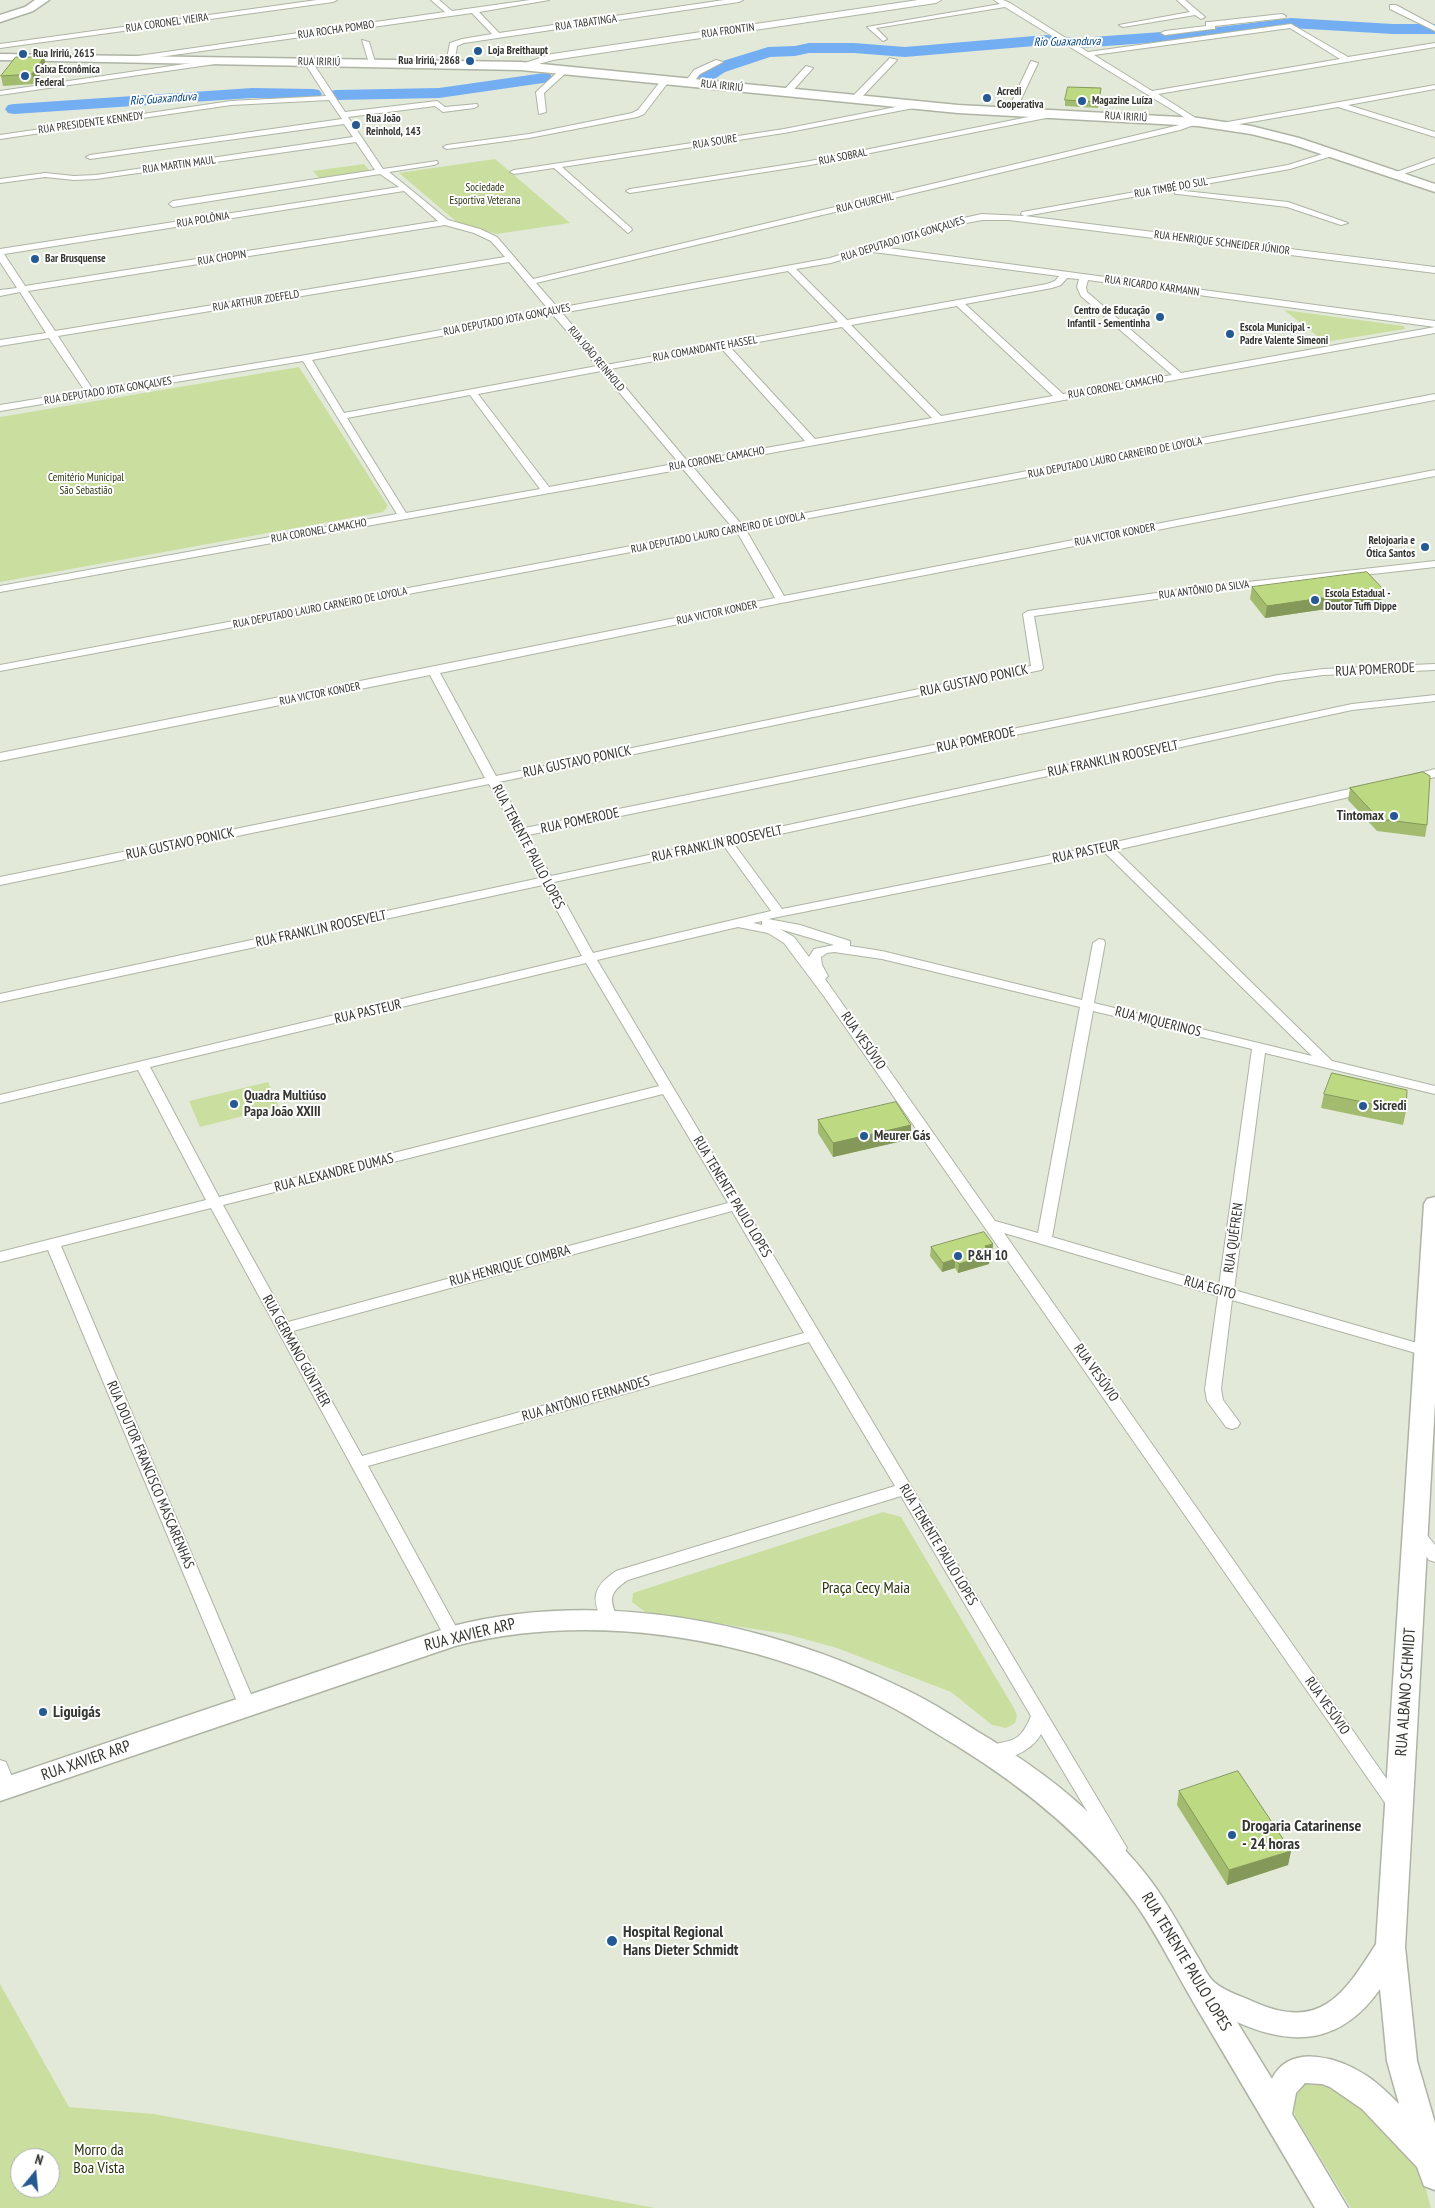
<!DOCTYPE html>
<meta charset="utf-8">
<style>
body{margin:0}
#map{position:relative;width:1435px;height:2208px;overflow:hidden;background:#e3e9d9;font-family:"PT Sans Narrow",sans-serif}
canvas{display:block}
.north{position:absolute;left:10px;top:2148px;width:50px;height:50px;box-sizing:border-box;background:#fff;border:1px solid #aeafac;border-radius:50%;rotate:17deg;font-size:14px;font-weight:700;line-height:20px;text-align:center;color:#343630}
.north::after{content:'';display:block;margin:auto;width:18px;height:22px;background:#255992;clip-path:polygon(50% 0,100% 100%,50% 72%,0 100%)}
</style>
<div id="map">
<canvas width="1435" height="2208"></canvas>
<div class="north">N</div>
</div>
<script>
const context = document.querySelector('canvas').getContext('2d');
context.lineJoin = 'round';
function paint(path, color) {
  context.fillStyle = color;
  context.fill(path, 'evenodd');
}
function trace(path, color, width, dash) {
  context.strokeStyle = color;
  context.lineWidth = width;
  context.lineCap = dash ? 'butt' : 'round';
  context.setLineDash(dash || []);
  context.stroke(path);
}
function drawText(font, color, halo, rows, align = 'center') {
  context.font = font + ' "PT Sans Narrow",sans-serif';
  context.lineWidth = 4;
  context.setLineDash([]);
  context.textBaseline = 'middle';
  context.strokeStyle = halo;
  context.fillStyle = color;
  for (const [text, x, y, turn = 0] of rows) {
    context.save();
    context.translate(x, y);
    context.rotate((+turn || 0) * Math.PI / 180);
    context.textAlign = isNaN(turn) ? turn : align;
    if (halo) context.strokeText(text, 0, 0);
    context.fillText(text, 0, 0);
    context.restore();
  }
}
paint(new Path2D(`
 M495,159L570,223L497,234L458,223L399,173Z
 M364,164L370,171L320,179L313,171Z
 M1284,310L1404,326L1405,329L1325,342Z
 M299,367L388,506L383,512L0,582V417Z
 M268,1082L279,1107L200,1127L189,1101Z
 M883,1512L901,1517L1015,1710L1017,1716L1015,1723L1006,1728L992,1725L951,1692L837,1648L786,1634L645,1612L632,1602L633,1593Z
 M0,1984L69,2107L154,2114L655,2208H0ZM20,2158H50V2188H20Z
 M1311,2081L1327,2083L1347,2093L1420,2167L1431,2208H1351L1295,2116C1293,2097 1294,2090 1311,2081Z`), '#cadf9f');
paint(new Path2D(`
 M1291,18L1393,24H1435V34H1393L1291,28L1203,39L1079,48L1046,45L905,57L854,53H809L795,56L770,57L725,72L710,82H698L695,78L713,64L768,47L795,46L809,43H854L905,47L1046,35L1079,38L1203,29Z
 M544,73L550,74L553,78L550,82L439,98L336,100L330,99L327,95L330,91L336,90L439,88Z
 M252,88L313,89L319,90L322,94L319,98L313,99L252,98L14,114L8,113L5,109L8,105L14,104Z`), '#73aef3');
const minor = new Path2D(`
 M317,0H337L333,2L0,48V44Z
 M431,0H439L452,11L530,0H549L479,12L499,33L724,0H743L739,2L464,43L457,46L454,64L450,66L446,64L450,43L462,39L492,34L472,13L131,61L127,59L131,57L445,12Z
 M994,0H1003L1010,3L1088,52L1291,24L1348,57L1435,43V47L1158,94L1202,122L1180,130L536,283L558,308L830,258L945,222L982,214L1024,216L1021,214L1022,212L1288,165L1332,151H1335V155L1290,169L1025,216L1435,267V273L1009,220H982L950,226L881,247L1435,321V327L1088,280L1086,287L1087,292L1181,373L1435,327V333L693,467L742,525L1435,394V400L746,530L784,596L1435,470V476L781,603L440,673L496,776L1031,666L1023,614L1028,611L1185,589L1435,561V567L1185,595L1034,616L1043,668L1041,670L499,782L525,828L1278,675L1323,669L1435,664V670L1323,675L1278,681L528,835L551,876L1352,704L1435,695V701L1352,710L734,844L782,909L1107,844L1367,785L1371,786L1373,789L1367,793L1116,850L1332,1061L1435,1086V1094L1265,1053L1234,1290L1431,1347L1434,1351L1431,1355L1426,1356L1232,1300L1221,1389L1223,1400L1240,1423L1238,1427L1232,1429L1226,1427L1207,1401L1205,1389L1218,1296L1004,1233L1405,1805L1402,1810L1396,1812L1390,1810L823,995L784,943L768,933L738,927L597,960L1124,1843L1127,1848L1124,1853L1118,1856L1112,1853L1041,1734C1031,1752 1004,1764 984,1757L981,1752L984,1747C1009,1739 1019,1746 1031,1716L901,1496L628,1580C608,1593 609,1600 619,1621L617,1626L611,1627L605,1626C591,1600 591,1588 616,1571L895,1486L809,1342L368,1466L461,1636L459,1641L453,1643L447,1641L211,1208L61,1246L256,1706L253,1711L247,1713L241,1711L48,1250L0,1262V1252L206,1200L138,1070L0,1103V1095L582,956L543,885L0,1002V994L540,878L489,784L0,885V877L485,778L430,675L0,761V753L775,598L737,532L0,671V665L732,527L683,469L0,592V586L397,514L303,361L0,411V405L85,391L49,338L0,346V340L46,333L20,292L0,296V290L17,288L0,262V249L399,187L380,174L173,207L169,204L173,201L375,170L356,142L96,179L74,180L45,177L0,183V179L45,173L74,176L96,175L353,137L344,124L90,159L86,157L90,155L342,119L329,100L231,105L0,139V135L231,101L326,96L304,62L308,60H311L345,112L437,101L445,107L477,104L478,106L474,108L443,112L435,106L348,117L383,169L437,161L438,163L434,165L389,172L448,220L480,229L497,237L533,279L1192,122L1005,7L876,28L887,39L883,41L867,27L1000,4ZM1290,28L1340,59L1152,91L1094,55ZM404,191L438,221L25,286L4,254ZM445,225L474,233L491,241L505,257L55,331L28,291ZM870,251L873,252L1059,276L1055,281L1047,284L847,320L796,269L831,263ZM509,262L549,310L306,355L93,390L58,336ZM788,271L838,322L606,365L562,313ZM1067,278L1079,279L1077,287L1081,296L1172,375L1063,394L965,304L1052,288L1061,285ZM957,306L1053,396L941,416L851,325ZM553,315L597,366L344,413L312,360ZM842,327L932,418L815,439L730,347ZM722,349L805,441L688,462L610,369ZM601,371L679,463L549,487L478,394ZM470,395L540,489L406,513L347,418ZM724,846L771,911L593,953L554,882ZM1104,852L1312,1056L1094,1003L1105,943L1104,940L1099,939L1093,943L1082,1000L882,951L850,946V941L800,925L768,919ZM762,921V925L753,923ZM780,929L834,945L814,949L809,957L794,937ZM834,952L882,959L1080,1007L1038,1233L995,1221L825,979L828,976L822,965L821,957L827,953ZM586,963L659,1086L219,1197L150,1067ZM1093,1011L1252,1049L1219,1286L1052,1237ZM663,1094L728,1203L288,1322L223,1205ZM732,1211L804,1333L362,1456L293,1331Z
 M1177,0H1185L1205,17L1201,19L1195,15L1123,27L1119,25L1190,12Z
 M1390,5H1396L1435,26V31L1390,9Z
 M1282,14L1286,16L1285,18L1215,26V29H1212L1165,35L1161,33L1165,31L1206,26V22H1209Z
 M362,40L369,42L376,65L369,63Z
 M890,58L897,60L858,101H852V97Z
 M219,59H222V63L0,95V91Z
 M716,60L723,62L700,74L692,84H686L685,82L694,70Z
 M1031,61L1038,63L1015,112L1008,114L1007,112Z
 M806,66L813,68L790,94H784V90Z
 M562,68L569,70L544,93L546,112L539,114L536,92Z
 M663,78L670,80L644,114L637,117L529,138L447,149L443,147L447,145L529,134L632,113L638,110Z
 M1435,85V89L1348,105L1435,132V137L1338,107L1222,127L1218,125L1222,123Z
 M916,103H919V107L784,133L562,167L631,228L632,230L628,233L554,168L514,174L510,172L514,170L784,129Z
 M1053,112H1056V116L810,165L630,193L626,191L630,189L810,161Z
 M1435,158V163L1398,176L1391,174Z
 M1175,190L1288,202L1348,223L1341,225L1287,207L1178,194H1175Z
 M1435,769V777L1412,783L1406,779L1408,776Z
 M1416,1527L1422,1529L1435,1545V1562L1429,1560L1408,1533L1410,1529Z
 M0,1760L6,1762L16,1787L13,1792L7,1794L0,1791Z`);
const tertiary = new Path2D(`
 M918,0H941L936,3L553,60L521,69L516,66L552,54Z`);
const primary = new Path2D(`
 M35,0H49L33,11L0,22V15L25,7Z
 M0,54L521,62L958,105L1198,118L1251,126L1299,138L1435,184V192L1291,144L1251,134L1198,126L958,113L521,70L0,60Z
 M1435,1197V1402L1405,1947L1417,2061L1435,2123V2190L1424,2186L1417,2167L1362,2109L1330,2087L1322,2084L1305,2083L1296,2093L1292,2114L1348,2208H1315C1275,2140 1235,2072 1195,2005C1176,1973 1156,1932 1135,1903C1086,1837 1024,1787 954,1744C930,1730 907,1714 882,1702C754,1638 594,1610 455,1646L0,1801V1779L453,1626C599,1589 764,1621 898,1686C925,1698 950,1714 975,1730C1019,1756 1062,1785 1098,1822C1118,1842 1140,1865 1156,1888C1172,1911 1185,1936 1199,1959C1203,1966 1208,1977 1214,1982C1224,1991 1241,1996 1254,2002C1320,2031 1343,1996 1376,1944L1424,1204L1427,1199ZM1380,1989L1387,2061L1399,2104C1389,2094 1379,2084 1367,2076C1340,2058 1290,2042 1272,2079L1237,2022C1295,2048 1342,2043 1380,1989Z`);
trace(minor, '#aeb4a4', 2);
trace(tertiary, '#aeb4a4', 2);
trace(primary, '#aeb4a4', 3);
paint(minor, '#fff');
paint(tertiary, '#fff');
paint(primary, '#fff');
paint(new Path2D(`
 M44,57L46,67L34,84L3,86L1,76Z
 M1100,95L1098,108L1065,106V100Z
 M1252,587L1383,589L1381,601L1265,618L1250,599Z
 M1350,788L1427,825L1425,837L1377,831L1348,800Z
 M1324,1094L1406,1111L1403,1125L1321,1108Z
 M818,1120L911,1125V1139L833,1157L818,1133Z
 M993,1244L992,1253L990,1254L989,1264L958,1273L955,1268L942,1272L930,1256L931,1247Z
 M1179,1791L1291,1851L1288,1865L1227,1885L1177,1805Z`), '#a3bb6f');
paint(new Path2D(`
 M44,57L46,67L34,84L32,74Z
 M1383,589L1381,601L1265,618L1267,606Z
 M911,1125V1139L833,1157V1143Z
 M993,1244L992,1253L984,1255L985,1246Z
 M990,1254L989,1264L958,1273L959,1264Z
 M955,1259V1268L942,1272L943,1263Z
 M1291,1851L1288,1865L1227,1885L1229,1870Z`), '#84985a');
const building = new Path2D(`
 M16,57H44L32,74L1,76Z
 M1068,87L1101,88L1099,102L1065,100Z
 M1367,572L1383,589L1267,606L1252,587Z
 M1423,772L1430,776L1427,825L1379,819L1350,788Z
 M1332,1073L1407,1090L1406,1111L1324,1094Z
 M896,1102L911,1125L833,1143L818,1120Z
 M984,1232L993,1244L985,1246L990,1254L959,1264L955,1259L943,1263L931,1247Z
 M1238,1771L1291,1851L1229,1870L1179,1791Z`);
paint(building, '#bdd981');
trace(building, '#84985a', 1);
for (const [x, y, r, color] of [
 [478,51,5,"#255992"],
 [23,54,5,"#255992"],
 [470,61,5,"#255992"],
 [25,76,5,"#255992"],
 [987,98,5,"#255992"],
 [1082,101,5,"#255992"],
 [356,125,5,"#255992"],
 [35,259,5,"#255992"],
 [1160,317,5,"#255992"],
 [1230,334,5,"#255992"],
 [1425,547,5,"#255992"],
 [1315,600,5,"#255992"],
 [1394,816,5,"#255992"],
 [234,1104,5,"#255992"],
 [1363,1106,5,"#255992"],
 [864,1136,5,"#255992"],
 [958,1256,5,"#255992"],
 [43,1712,5,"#255992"],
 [1232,1835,5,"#255992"],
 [612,1941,6,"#255992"]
]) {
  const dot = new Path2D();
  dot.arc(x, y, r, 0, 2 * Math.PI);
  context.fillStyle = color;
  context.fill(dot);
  trace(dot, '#fff', 2);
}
drawText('11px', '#343630', '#fff', [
 ["RUA CORONEL VIEIRA",167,23,-8],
 ["RUA TABATINGA",586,23,-8],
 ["RUA ROCHA POMBO",336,30,-8],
 ["RUA FRONTIN",728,31,-8],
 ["RUA IRIRIÚ",319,62,1],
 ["RUA IRIRIÚ",722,86,6],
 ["RUA IRIRIÚ",1126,117,3],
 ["RUA PRESIDENTE KENNEDY",91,123,-8],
 ["RUA SOURE",715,142,-9],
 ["RUA SOBRAL",843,157,-11],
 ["RUA MARTIN MAUL",179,165,-8],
 ["RUA TIMBÉ DO SUL",1171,188,-10],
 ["RUA CHURCHIL",865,203,-13],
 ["RUA POLÔNIA",203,220,-9],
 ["RUA DEPUTADO JOTA GONÇALVES",903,239,-17],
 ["RUA HENRIQUE SCHNEIDER JÚNIOR",1222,243,7],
 ["RUA CHOPIN",222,258,-9],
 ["RUA RICARDO KARMANN",1152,286,8],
 ["RUA ARTHUR ZOEFELD",256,301,-9],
 ["RUA DEPUTADO JOTA GONÇALVES",507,320,-11],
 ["RUA COMANDANTE HASSEL",705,349,-10],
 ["RUA JOÃO REINHOLD",596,359,50],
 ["RUA CORONEL CAMACHO",1116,387,-10],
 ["RUA DEPUTADO JOTA GONÇALVES",108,391,-9],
 ["RUA DEPUTADO LAURO CARNEIRO DE LOYOLA",1115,458,-11],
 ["RUA CORONEL CAMACHO",717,459,-10],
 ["RUA CORONEL CAMACHO",319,531,-10],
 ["RUA DEPUTADO LAURO CARNEIRO DE LOYOLA",718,533,-11],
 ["RUA VICTOR KONDER",1115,535,-11],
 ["RUA ANTÔNIO DA SILVA",1204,590,-7],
 ["RUA DEPUTADO LAURO CARNEIRO DE LOYOLA",320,608,-11],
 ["RUA VICTOR KONDER",717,613,-12],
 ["RUA VICTOR KONDER",320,694,-11]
]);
drawText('bold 11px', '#343630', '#fff', [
 ["Loja Breithaupt",488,51],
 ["Rua Iririú, 2615",33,54],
 ["Rua Iririú, 2868",460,61,"right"],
 ["Caixa Econômica",35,70],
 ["Federal",35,83],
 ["Acredi",997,92],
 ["Cooperativa",997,105],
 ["Magazine Luíza",1092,101],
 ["Rua João",366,119],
 ["Reinhold, 143",366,132],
 ["Bar Brusquense",45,259],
 ["Centro de Educação",1150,311,"right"],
 ["Infantil - Sementinha",1150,324,"right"],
 ["Escola Municipal -",1240,328],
 ["Padre Valente Simeoni",1240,341],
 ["Relojoaria e",1415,541,"right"],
 ["Ótica Santos",1415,554,"right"],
 ["Escola Estadual -",1325,594],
 ["Doutor Tuffi Dippe",1325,607]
], 'left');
drawText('11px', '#28330e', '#fff', [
 ["Sociedade",485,188],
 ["Esportiva Veterana",485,201],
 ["Cemitério Municipal",86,478],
 ["São Sebastião",86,491]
]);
drawText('italic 12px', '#004380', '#fff', [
 ["Rio Guaxanduva",1067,42,-1],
 ["Rio Guaxanduva",163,99,-4]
]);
drawText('14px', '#343630', '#fff', [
 ["RUA POMERODE",1375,670,-3],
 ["RUA GUSTAVO PONICK",974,681,-12],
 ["RUA POMERODE",976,740,-12],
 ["RUA FRANKLIN ROOSEVELT",1113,759,-12],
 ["RUA GUSTAVO PONICK",577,762,-12],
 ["RUA POMERODE",580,821,-12],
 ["RUA GUSTAVO PONICK",180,844,-12],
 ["RUA FRANKLIN ROOSEVELT",717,844,-12],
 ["RUA TENENTE PAULO LOPES",528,847,62],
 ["RUA PASTEUR",1086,852,-12],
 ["RUA FRANKLIN ROOSEVELT",321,929,-12],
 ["RUA PASTEUR",368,1012,-13],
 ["RUA MIQUERINOS",1158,1022,14],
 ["RUA VESÚVIO",863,1041,55],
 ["RUA ALEXANDRE DUMAS",334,1173,-14],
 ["RUA TENENTE PAULO LOPES",732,1197,59],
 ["RUA QUÉFREN",1234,1238,-82],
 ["RUA HENRIQUE COIMBRA",510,1266,-15],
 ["RUA EGITO",1210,1288,16],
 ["RUA GERMANO GÜNTHER",296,1351,61],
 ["RUA VESÚVIO",1096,1373,55],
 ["RUA ANTÔNIO FERNANDES",586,1399,-16],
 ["RUA DOUTOR FRANCISCO MASCARENHAS",150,1475,67],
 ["RUA TENENTE PAULO LOPES",938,1545,59],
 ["RUA VESÚVIO",1327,1706,55]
]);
drawText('bold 14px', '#343630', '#fff', [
 ["Tintomax",1384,816,"right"],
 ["Quadra Multiúso",244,1096],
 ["Papa João XXIII",244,1112],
 ["Sicredi",1373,1106],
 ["Meurer Gás",874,1136],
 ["P&H 10",968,1256]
], 'left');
drawText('16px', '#28330e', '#fff', [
 ["Praça Cecy Maia",866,1588],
 ["Morro da",99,2150],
 ["Boa Vista",99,2168]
]);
drawText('16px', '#343630', '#fff', [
 ["RUA XAVIER ARP",470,1635,-14],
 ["RUA ALBANO SCHMIDT",1406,1692,-86],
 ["RUA XAVIER ARP",86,1761,-19],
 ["RUA TENENTE PAULO LOPES",1186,1962,59]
]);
drawText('bold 16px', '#343630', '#fff', [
 ["Liguigás",53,1712],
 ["Drogaria Catarinense",1242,1826],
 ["- 24 horas",1242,1844],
 ["Hospital Regional",623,1932],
 ["Hans Dieter Schmidt",623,1950]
], 'left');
</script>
